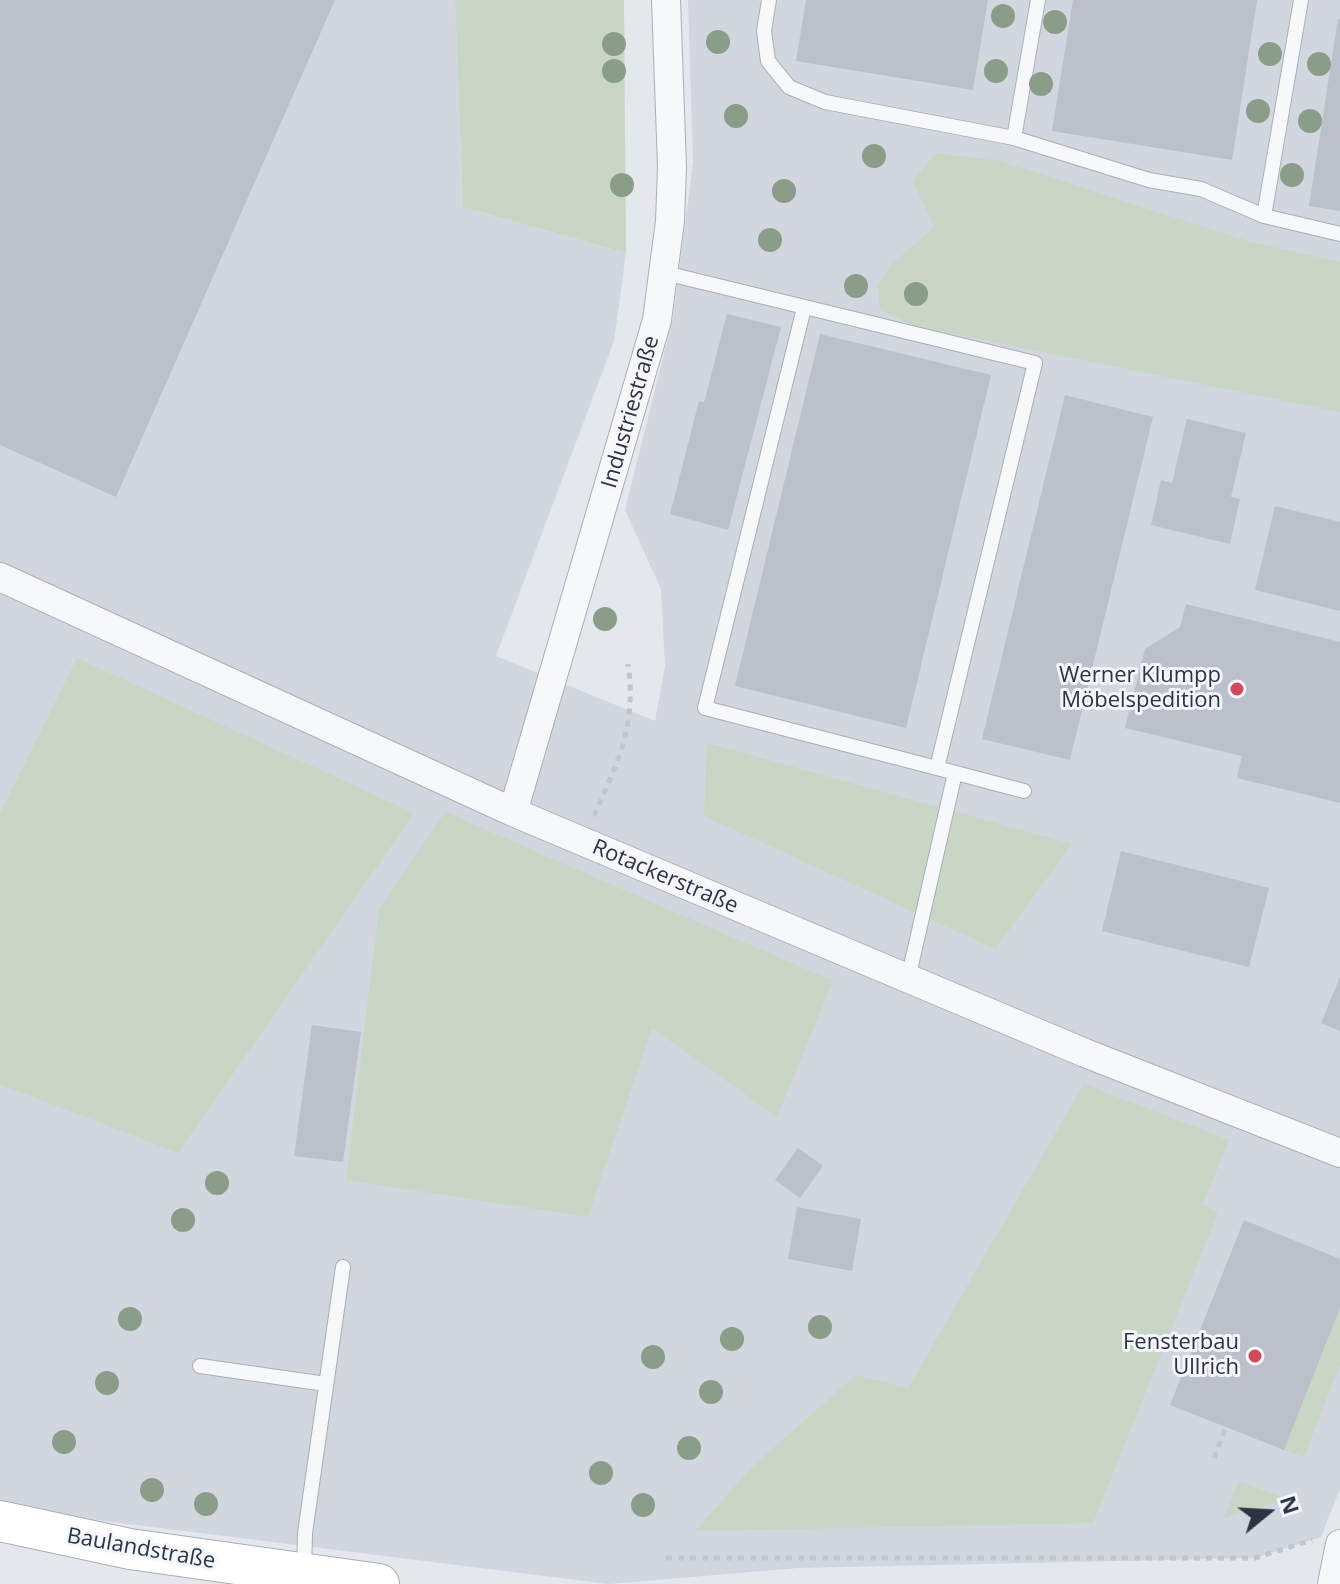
<!DOCTYPE html>
<meta charset="utf-8">
<style>
body{margin:0}
#map{position:relative;width:1340px;height:1584px;overflow:hidden;background:#e4e7ec;font-family:"Open Sans",sans-serif}
canvas{display:block}
.north{position:absolute;left:1228px;top:1472px;width:80px;height:80px;-webkit-text-stroke:6px #f4f6f9;paint-order:stroke;rotate:72deg;font-size:22px;font-weight:700;line-height:32px;text-align:center;color:#2b3445}
.north::after{content:'';display:block;margin:auto;width:28px;height:36px;background:#2b3445;clip-path:polygon(50% 0,100% 100%,50% 72%,0 100%)}
</style>
<div id="map">
<canvas width="1340" height="1584"></canvas>
<div class="north">N</div>
</div>
<script>
const context = document.querySelector('canvas').getContext('2d');
context.lineJoin = 'round';
function paint(path, color) {
  context.fillStyle = color;
  context.fill(path, 'evenodd');
}
function trace(path, color, width, dash) {
  context.strokeStyle = color;
  context.lineWidth = width;
  context.lineCap = dash ? 'butt' : 'round';
  context.setLineDash(dash || []);
  context.stroke(path);
}
function drawText(font, color, halo, rows, align = 'center') {
  context.font = font + ' "Open Sans",sans-serif';
  context.lineWidth = 6;
  context.setLineDash([]);
  context.textBaseline = 'middle';
  context.strokeStyle = halo;
  context.fillStyle = color;
  for (const [text, x, y, turn = 0] of rows) {
    context.save();
    context.translate(x, y);
    context.rotate((+turn || 0) * Math.PI / 180);
    context.textAlign = isNaN(turn) ? turn : align;
    if (halo) context.strokeText(text, 0, 0);
    context.fillText(text, 0, 0);
    context.restore();
  }
}
paint(new Path2D(`
 M0,0H455L463,207L626,253L614,341L496,656L655,721L665,666L661,589L625,510L673,318L693,162L688,0H1340V1489L1321,1537L1255,1558L798,1568L609,1584L0,1508Z`), '#d2d6de');
paint(new Path2D(`
 M455,0H624L626,253L463,207Z
 M936,153L1000,161L1248,241L1340,262V412L915,326L880,310L878,285L892,264L934,227L913,181Z
 M77,658L414,813L178,1153L0,1084V813Z
 M707,743L1072,844L995,949L704,816Z
 M445,812L833,981L777,1117L652,1028L588,1217L346,1180L379,909Z
 M1084,1084L1229,1140L1203,1204L1218,1212L1093,1523L695,1531L753,1466L856,1375L908,1388Z
 M1340,1308V1364L1304,1457L1284,1450Z
 M1239,1481L1287,1499L1224,1518Z`), '#c9d6c5');
paint(new Path2D(`
 M0,0H335L116,497L0,445Z
 M806,0H988L973,90L796,61Z
 M1073,0H1257L1232,160L1052,131Z
 M1338,19H1340V211L1309,206Z
 M727,314L781,327L728,530L670,514L699,401L704,402Z
 M820,334L991,375L906,728L735,686Z
 M1065,395L1153,417L1070,760L982,739Z
 M1187,419L1246,433L1231,497L1240,499L1230,544L1151,525L1161,480L1172,483Z
 M1275,506L1340,522V611L1255,590Z
 M1186,604L1340,642V803L1237,778L1242,756L1125,728L1145,649L1180,627Z
 M1121,851L1269,888L1249,967L1102,931Z
 M1340,977V1031L1321,1023Z
 M312,1025L361,1032L343,1162L294,1156Z
 M798,1148L823,1166L800,1198L775,1180Z
 M797,1207L861,1219L852,1271L788,1259Z
 M1244,1220L1340,1259V1308L1284,1450L1170,1405Z`), '#bbc0ca');
const lane = new Path2D(`
 M769,0L764,31L768,61L789,87L825,102L1014,138L1149,180L1201,189L1264,216L1340,234
 M1014,138L1038,0
 M1264,216L1301,0
 M665,273L1035,363L937,768L1024,791
 M804,308L705,708L937,768
 M908,979L955,773
 M200,1366L326,1384
 M304,1572L305,1533L343,1267`);
const street = new Path2D(`
 M0,577L513,812L1085,1053L1340,1153
 M513,812L657,320L670,221L672,167L666,0
 M1332,1584L1340,1544`);
const secondary = new Path2D(`
 M0,1521L130,1549L379,1584`);
trace(lane, '#a9aeb7', 16);
trace(street, '#a9aeb7', 30);
trace(secondary, '#a9aeb7', 42);
trace(new Path2D(`
 M594,816C618,761 637,726 628,664
 M1214,1458L1226,1427
 M666,1558H1255L1312,1540`), '#c2c5cb', 5, [6, 6]);
trace(lane, '#f7f8fa', 14);
trace(street, '#f7f8fa', 28);
trace(secondary, '#fff', 40);
context.fillStyle = '#899d89';
for (const [x, y] of [
 [1003,16],
 [1055,22],
 [718,42],
 [614,44],
 [1270,54],
 [1319,64],
 [614,71],
 [996,71],
 [1041,84],
 [1258,111],
 [736,116],
 [1310,121],
 [874,156],
 [1292,175],
 [622,185],
 [784,191],
 [770,240],
 [856,286],
 [916,294],
 [605,619],
 [217,1183],
 [183,1220],
 [130,1319],
 [820,1327],
 [732,1339],
 [653,1357],
 [107,1383],
 [711,1392],
 [64,1442],
 [689,1448],
 [601,1473],
 [152,1490],
 [206,1504],
 [643,1505]
]) {
  context.beginPath();
  context.arc(x, y, 12, 0, 2 * Math.PI);
  context.fill();
}
for (const [x, y, r, color] of [
 [1237,689,8,"#d1495b"],
 [1255,1356,8,"#d1495b"]
]) {
  const dot = new Path2D();
  dot.arc(x, y, r, 0, 2 * Math.PI);
  context.fillStyle = color;
  context.fill(dot);
  trace(dot, '#f4f6f9', 3);
}
drawText('22px', '#2b3445', '#f4f6f9', [
 ["Industriestraße",631,412,-74],
 ["Rotackerstraße",665,877,23],
 ["Baulandstraße",141,1549,10]
]);
drawText('22px', '#2b3445', '#f4f6f9', [
 ["Werner Klumpp",1221,676],
 ["Möbelspedition",1221,701],
 ["Fensterbau",1239,1343],
 ["Ullrich",1239,1368]
], 'right');
</script>
